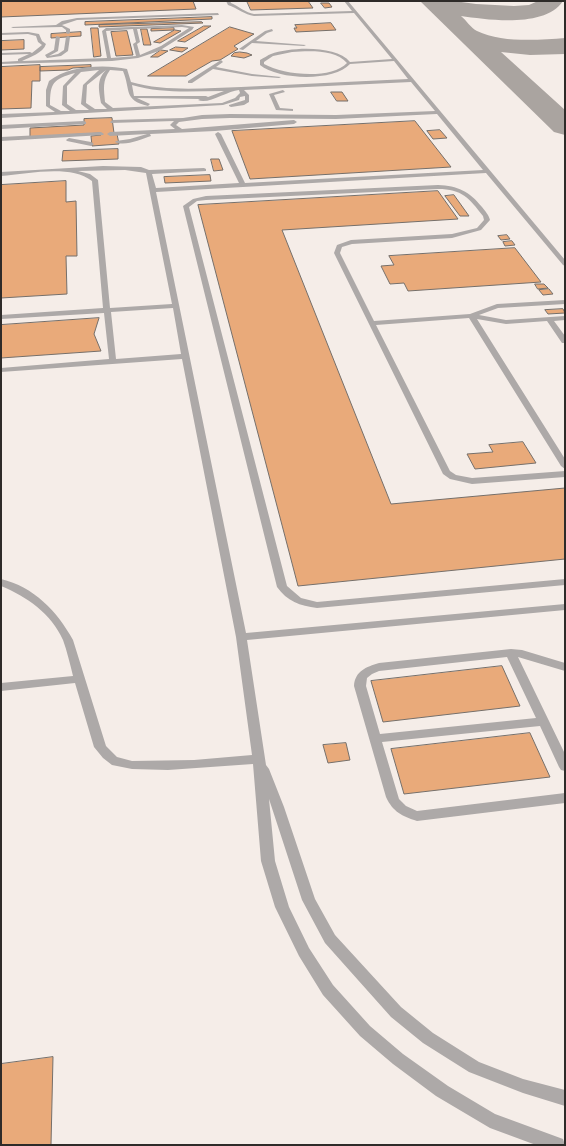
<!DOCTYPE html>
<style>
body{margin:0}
#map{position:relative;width:566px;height:1146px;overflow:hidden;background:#f5ede8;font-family:"IBM Plex Sans",sans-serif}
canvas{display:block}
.frame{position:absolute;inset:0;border:2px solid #2e2b29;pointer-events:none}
</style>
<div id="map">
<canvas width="566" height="1146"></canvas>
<div class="frame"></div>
</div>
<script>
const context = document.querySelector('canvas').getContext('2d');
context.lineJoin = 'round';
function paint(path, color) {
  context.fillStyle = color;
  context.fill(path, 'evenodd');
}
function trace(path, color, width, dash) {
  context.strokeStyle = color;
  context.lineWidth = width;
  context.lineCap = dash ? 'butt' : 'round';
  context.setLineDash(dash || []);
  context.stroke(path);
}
paint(new Path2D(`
 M420,1H454L476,4L514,6L529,5L538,1H563C545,28 489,20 461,16C466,20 471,28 477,31C501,43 539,40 565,38V54L530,55L501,52L565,110V135L554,132Z`), '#aaa4a0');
const building = new Path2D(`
 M1,1H193L196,9L1,17Z
 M247,1H308L313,8L251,10Z
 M321,3H329L332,7L325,8Z
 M212,17V19L85,25V22Z
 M202,22L203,23L99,27V25Z
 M331,23L336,30L296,32L294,28H297L295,25Z
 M204,26H211L185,42L178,41Z
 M230,27L254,34L234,46L238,49L220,60L212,61L186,76H148Z
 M91,28H98L101,56L94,57Z
 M174,28V30L151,31V29Z
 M141,29H147L151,45H144Z
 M175,30L181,31L160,43L154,42Z
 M127,31L133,55L116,56L111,32Z
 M81,32V36L51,38V34Z
 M24,40V49L1,50V41Z
 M176,47L188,48L182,52L170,50Z
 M161,50L168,51L158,57H151Z
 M240,52L247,53L252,55L244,58L231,56L234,53Z
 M40,65V81H32L31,108L1,109V67Z
 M91,65V67L73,68L68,70L40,71V67Z
 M331,92H342L348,101H337Z
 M112,118L114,133L117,134L119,144L92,146L91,136L101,135V133L30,137V128L84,125V119Z
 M415,121L451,167L250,179L232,131Z
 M440,130L447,138L433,139L427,131Z
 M118,149V159L62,161L63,151Z
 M211,159H219L223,170L214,171Z
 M210,175L211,181L165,183L164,177Z
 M66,181V202L76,201L77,256H66L67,294L1,298V185Z
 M438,191L458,219L282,230L391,504L565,488V559L298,586L198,205Z
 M454,195L469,216H460L445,196Z
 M507,235L510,239L501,240L498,236Z
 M512,241L515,245L505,246L503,242Z
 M515,248L541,282L408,291L404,283L390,284L381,266L394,265L389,256Z
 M535,284H544L548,288L538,289Z
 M549,289L553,294L543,295L539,290Z
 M563,309L565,313L548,314L545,310Z
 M99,318L94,334L101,351L1,358V325Z
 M523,442L536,463L475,469L467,454L493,452L489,445Z
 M502,666L520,706L383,722L371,681Z
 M530,733L550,777L404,794L391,749Z
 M346,743L350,760L328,763L323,745Z
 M53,1057L51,1145H1V1064Z`);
paint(building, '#e9aa7a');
trace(building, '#756f6a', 1);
paint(new Path2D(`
 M226,1H230L231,3C238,6 246,13 254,14L352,11L344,1H348L565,260V266L563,265L486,173L156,192L246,633L565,604V610L247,640L266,765L269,769L284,807L315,899L335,935L401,1007L433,1033L479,1062L523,1079L565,1090V1106L523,1093L469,1072L423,1043L391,1017L325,943L302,900L269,799L275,861L289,907L309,948L333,985L370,1026L403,1054L448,1086L495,1114L563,1139L565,1145H536L490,1128L436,1096L393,1064L360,1036L323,995L299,956L275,907L261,861L253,764L168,770L132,769L112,765L103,758L94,747L75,683L1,691V683L73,676C70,664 67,651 63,640C51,613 27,597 1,586V579C34,587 57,611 73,640L106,746L117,757L132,761L194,760L252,755L236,637L182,359L1,372V368L109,359L104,313L1,319V315L103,308L92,181C70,164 28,174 1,176V172L103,166L141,167L149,170L204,168L206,169V171L152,174L156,188L239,183L215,134L218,132L221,134L245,183L483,170L437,114L336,119L230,118L202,119L179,122L176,125L182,129L294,120L297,122L294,124L215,131L150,134L151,136C141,139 125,147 115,142L116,141L130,139L147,134L110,136L107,134L110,132L175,129L170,125L174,121L111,123L110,122L113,120L183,118L202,115L230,114L336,115L435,111L411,82L244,90L249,95V102L244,105L231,107L229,106V105L245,100V96L240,97L239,100L223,105L1,118V114L55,112L46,106V90L49,81C68,66 104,64 127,69L131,82C166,92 205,88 241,87C296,84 352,82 408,79L394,61L350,64C334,82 278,80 260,65V60C264,58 268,55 271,54C291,47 336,45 350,62L392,59L354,13L254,16C245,15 237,8 228,5ZM292,52C309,51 335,49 347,63C331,80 283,75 264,64V62L273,56ZM99,70L83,85L81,104L89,110H76L67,104V86L81,72ZM106,70C96,80 99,90 101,103L107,109H95L86,103L87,85ZM110,70L123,71C131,90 123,100 148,106L150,104L137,98L200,99L198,100C208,105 227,91 239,90L240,93L235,98L222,103L113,108L105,102C104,89 102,81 110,70ZM75,73L63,86L62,105L70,111H61L50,105C50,83 53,79 75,73ZM132,85C162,94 193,91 224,91L208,97L206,96H134ZM125,170L146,173L172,304L110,308L98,180L90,174L78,171ZM173,308L181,354L116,359L111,312Z
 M218,13L219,15L77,20L62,25L70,29V33L68,34L66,33V30L62,27L13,28L11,27L56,25L62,21L77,18Z
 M182,25L194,27L192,30L159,51L138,58L112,61L1,64V62L18,61V59L29,54L1,55V53L30,52L32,53L42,45L38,42L36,36L28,34L1,35V33L28,32L39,34L42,41L46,44C43,53 30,57 22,61L107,58L102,31L106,28ZM182,27L189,28L161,46L140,55L137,44L140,42L137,29ZM133,29L136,42L133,44L136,56L111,58L106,31Z
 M272,29L273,31L267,33L256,41L306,45L304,46L252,43L243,50L239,49L265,31Z
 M56,36L60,37L58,51L49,56L58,54L64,50L66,37L68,36L70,37L68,51L61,56L47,58L45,55L54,50Z
 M221,60L223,62L216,67L252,74L281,77L279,78L252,76L213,69L192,83H188V81Z
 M283,90L285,92L274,95L280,108L293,109V111L276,110L269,94Z
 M84,121L86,122V124L1,129V125Z
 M101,132L104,134L103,135L1,141V137Z
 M69,138L91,142L94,144L91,146L67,141L66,140Z
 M438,185C458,186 469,191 482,207C485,211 489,215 490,220L481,230L452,238L352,244L342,247L340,253L374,321L470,314L497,304L565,300V304L498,308L479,315L506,320L565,316V320L554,321L565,336V343H562L547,321L506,324L477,319L565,459V469L561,466L469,318L376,325L450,471L456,475L472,478L565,471V477L472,484L450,479L443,474L334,253L337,245L351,240L452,234L477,228L484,220L483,216C469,198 462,189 438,189L206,200L197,201L189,207L287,586L301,598L317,602L565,579V585L317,608C300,606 287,601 277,587L183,206L193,199L206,196Z
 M511,649L522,650L565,663V671L518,657L565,754V771L561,770L559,767L540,726L382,742L399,799L406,806L417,811L565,793V803L417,821C402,816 393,812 386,797L354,686C355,671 366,667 379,663ZM507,657L536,718L380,734L366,686L367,678L372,674L379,671Z`), '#ada9a8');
</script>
